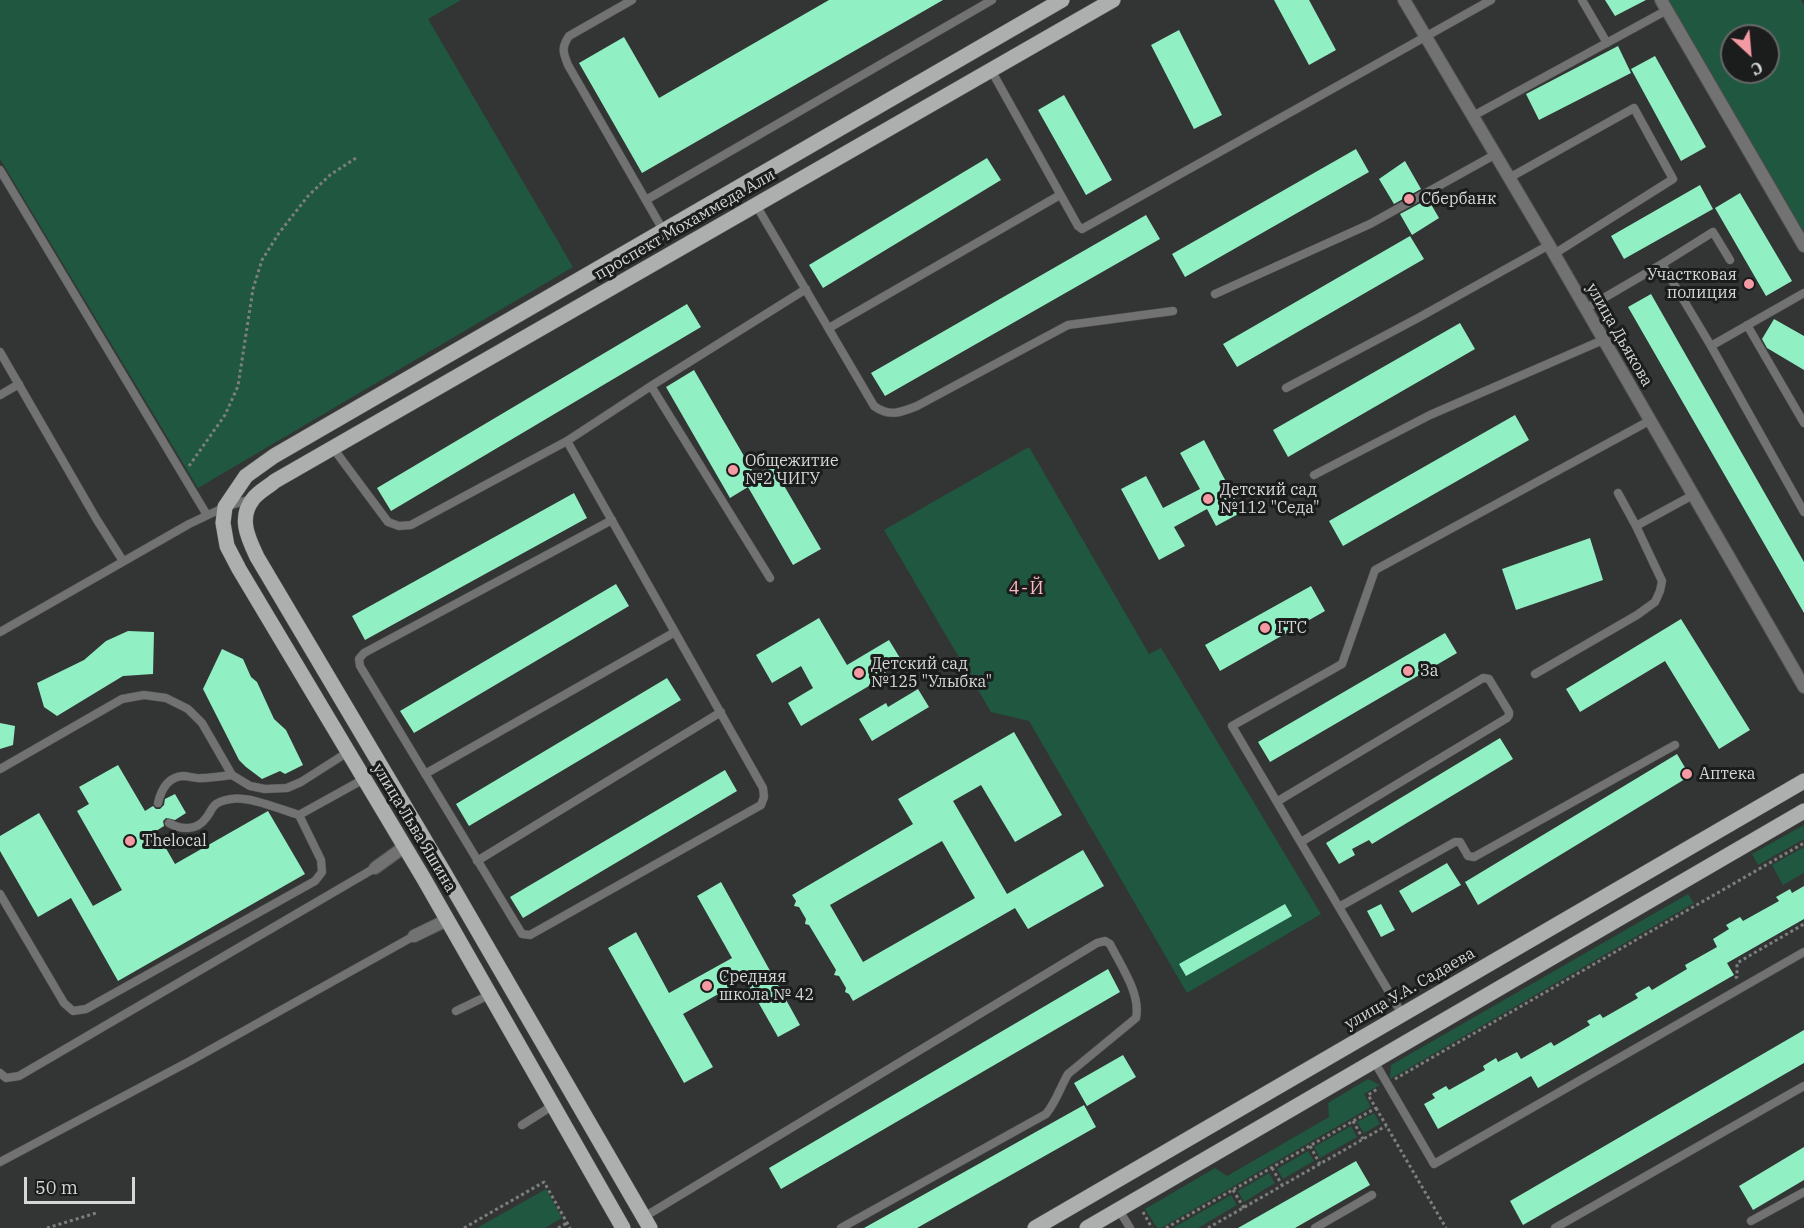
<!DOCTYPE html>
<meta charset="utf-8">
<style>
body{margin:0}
#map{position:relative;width:1804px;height:1228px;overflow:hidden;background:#323533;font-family:"IBM Plex Serif",serif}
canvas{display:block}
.north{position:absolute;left:1720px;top:24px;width:60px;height:60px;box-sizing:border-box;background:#1b1c1c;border:2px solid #666767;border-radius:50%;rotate:154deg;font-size:16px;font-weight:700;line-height:24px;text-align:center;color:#d6d8d7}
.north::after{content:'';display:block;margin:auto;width:21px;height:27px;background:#f49aa3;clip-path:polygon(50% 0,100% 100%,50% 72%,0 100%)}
.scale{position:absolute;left:24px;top:1177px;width:111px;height:27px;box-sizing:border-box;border:3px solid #d6d8d7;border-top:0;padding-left:8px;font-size:18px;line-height:21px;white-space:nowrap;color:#d6d8d7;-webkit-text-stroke:4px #1b1c1c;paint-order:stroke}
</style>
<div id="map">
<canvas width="1804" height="1228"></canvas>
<div class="north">С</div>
<div class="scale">50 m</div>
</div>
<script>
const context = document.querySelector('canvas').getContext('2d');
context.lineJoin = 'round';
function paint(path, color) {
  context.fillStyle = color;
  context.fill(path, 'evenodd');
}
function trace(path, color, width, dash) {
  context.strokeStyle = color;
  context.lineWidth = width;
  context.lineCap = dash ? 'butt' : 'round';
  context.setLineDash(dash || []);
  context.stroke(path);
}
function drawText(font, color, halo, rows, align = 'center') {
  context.font = font + ' "IBM Plex Serif",serif';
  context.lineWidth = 6;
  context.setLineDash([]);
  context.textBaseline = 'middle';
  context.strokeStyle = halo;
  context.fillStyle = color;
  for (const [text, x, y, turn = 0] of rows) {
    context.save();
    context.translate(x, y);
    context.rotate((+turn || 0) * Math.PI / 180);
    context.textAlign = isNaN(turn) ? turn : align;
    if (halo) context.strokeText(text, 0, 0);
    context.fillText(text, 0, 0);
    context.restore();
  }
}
paint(new Path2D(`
 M0,0H461L428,19L573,267L198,488L0,159Z
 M1669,0H1801L1804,5V232ZM1732,36H1768V72H1732Z
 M1029,447L1149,654L1161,648L1321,914L1187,993L1029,721L991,712L884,530Z
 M1804,825V839L1758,865L1752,854Z
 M1804,847V873L1783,885L1772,865Z
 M1688,894L1694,903L1390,1079L1391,1065Z
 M1368,1079L1380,1085L1364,1094L1371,1107L1161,1228H1157L1145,1209L1215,1168L1227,1176L1329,1117L1328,1103Z
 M1374,1113L1380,1124L1364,1133L1357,1122Z
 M1351,1126L1357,1137L1320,1158L1314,1147Z
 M1308,1151L1314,1161L1283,1179L1277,1169Z
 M1269,1173L1275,1183L1244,1202L1238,1191Z
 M546,1189L562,1218L545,1228H477Z
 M1231,1195L1237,1205L1198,1228H1173Z`), '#205740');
paint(new Path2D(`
 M829,0H943L642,173L579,63L624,37L659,98Z
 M1274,0H1309L1336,50L1309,65Z
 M1605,0H1646L1615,16Z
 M1179,30L1222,115L1194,129L1151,45Z
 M1618,46L1631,73L1539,120L1526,94Z
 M1655,56L1706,147L1681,161L1631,69Z
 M1064,95L1112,180L1086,195L1038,110Z
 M1356,149L1369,172L1185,277L1172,254Z
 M987,158L1001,180L823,288L809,265Z
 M1405,161L1421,189L1394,204L1379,179Z
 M1700,185L1713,209L1624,259L1611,236Z
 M1740,193L1792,281L1766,296L1715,208Z
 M1428,199L1439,218L1412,235L1400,214Z
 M1146,215L1160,239L885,396L871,373Z
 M1410,236L1424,259L1237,367L1223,344Z
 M1651,294L1804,562V613L1628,307Z
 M687,304L701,327L391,511L377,488Z
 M1774,319L1804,336V370L1767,348L1762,339Z
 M1460,323L1475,349L1288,457L1273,430Z
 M694,370L755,475L772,465L821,549L793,565L748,487L730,498L666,387Z
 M1515,415L1529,440L1343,546L1329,521Z
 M1204,440L1242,512L1216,526L1207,509L1174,527L1185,546L1159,560L1121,489L1146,476L1163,508L1200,489L1180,453Z
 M574,493L587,518L365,640L352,616Z
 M1590,538L1603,580L1516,610L1502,569Z
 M616,584L629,606L414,733L400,711Z
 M1311,586L1325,611L1220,671L1205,645Z
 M819,618L847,665L889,640L903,663L872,680L874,683L801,726L788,703L813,688L801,666L772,683L756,655Z
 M1681,619L1750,730L1719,749L1665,661L1580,712L1566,689Z
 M128,631L154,632L153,674L123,676L57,716L44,707L37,683L84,660L106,641Z
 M1445,633L1457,653L1270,762L1258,742Z
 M222,649L243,659L251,677L257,682L274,719L286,730L303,765L285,774L280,771L262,779L246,767L239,760L203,689Z
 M667,678L681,700L469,826L456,804Z
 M918,689L929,707L872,741L859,719L886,703L888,707Z
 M0,723L15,726L13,745L0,749Z
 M1014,732L1062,815L1015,842L981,785L953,801L1007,894L1083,850L1104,886L1028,929L1015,908L853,1001L849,994L845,992L846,988L839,976L834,975L836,970L809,925L805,924L806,919L799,907L794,906L796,901L792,895L913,824L898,799ZM942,841L975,898L863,962L830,905Z
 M1500,738L1513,759L1372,844L1369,840L1352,849L1355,855L1339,864L1326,843Z
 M1677,754L1690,776L1478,905L1465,882Z
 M118,765L145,811L153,806L156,809H160L164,805L165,799L175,794L186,813L175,820L166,818L163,821L164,826L156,831L175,864L268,811L305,874L118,981L71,898L38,917L0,851V836L39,813L93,906L122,890L77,811L89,804L79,787Z
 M725,770L737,791L523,918L510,897Z
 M1447,863L1461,885L1412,913L1399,891Z
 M721,882L800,1025L778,1037L745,979L683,1014L713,1067L684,1083L608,948L636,932L669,993L732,958L697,896Z
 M1804,886V919L1727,963L1734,975L1538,1088L1531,1076L1438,1129L1424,1104L1435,1098L1432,1094L1446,1086L1449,1090L1485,1070L1483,1066L1496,1058L1498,1062L1517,1052L1521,1059L1551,1042L1554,1046L1590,1025L1587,1021L1600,1014L1603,1018L1638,998L1635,994L1649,986L1652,990L1687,969L1685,965L1717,947L1713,939L1729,929L1726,925L1740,917L1743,921L1779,901L1776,897L1790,889L1792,893Z
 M1285,904L1292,916L1186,976L1179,964Z
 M1381,904L1395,930L1381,937L1367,911Z
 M1108,969L1120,992L781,1189L769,1168Z
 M1804,1030V1063L1523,1225L1510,1201Z
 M1123,1055L1136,1077L1087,1106L1074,1083Z
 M1084,1105L1096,1127L917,1228H864Z
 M1804,1147V1180L1753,1210L1739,1186Z
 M1356,1161L1370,1185L1295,1228H1238Z`), '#91efc4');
const service = new Path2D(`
 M632,0L569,36C561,48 563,52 568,65L663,230
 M1582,0L1607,43
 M991,70L1078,226L1082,229L1491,0
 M1473,116L1667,10
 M0,170L207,515
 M1509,178L1634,108L1673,179L1554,254
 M646,200L992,0
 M756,205L874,406C889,417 900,413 917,406L1068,325L1173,311
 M1662,264L1713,232L1730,260
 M1215,294L1370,224L1496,154
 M1585,309L1662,264L1711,346L1804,293
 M1747,325L1804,423
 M829,328L1060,195
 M1711,346L1804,512
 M0,352L97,520L123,561
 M651,386L806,289
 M1286,388L1418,318L1549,245
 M0,395L19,384
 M567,441L651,386L770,578
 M333,448L388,522L399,526L411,525L567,441L763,788L764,797L761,805L530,935L522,934L360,666L359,659L364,653L612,520
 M1314,475L1430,415L1603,340
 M1636,526L1693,495
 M0,632L189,524L225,507L251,499
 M1535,674L1637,615L1655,602L1660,591L1662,581L1636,526L1618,493
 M0,769L122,699L144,695L166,698L188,709L202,723L232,775L250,786L265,789L287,788L301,782L348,752
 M425,774L675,632
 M1278,801L1483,678L1489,679L1509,712V715L1507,718L1301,842
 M158,803C161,790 168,777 183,776C189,776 196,779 202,778C212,778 222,776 232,775
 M169,823C181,830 197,831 206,818C209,815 211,809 214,806C217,802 225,800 231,799C250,796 279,809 299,815
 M477,861L721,712
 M0,894L64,1003L73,1011L86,1009L315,881L322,872L321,860L299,815L364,779
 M1339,907L1455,842H1460L1468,856L1474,857L1675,745
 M456,1011L489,995
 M1402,1014L1232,726L1342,664L1375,570L1649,421
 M1374,1061L1434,1164L1804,952
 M0,1073L6,1078L19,1076L375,868
 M522,1125L552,1106
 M0,1162L190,1061L414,936
 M1119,1210L1130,1228
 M644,1217L1097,943L1105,941L1110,944C1121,966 1141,994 1136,1018L1068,1074C1060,1088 1056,1102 1046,1114L841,1228
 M1751,1221L1804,1192
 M1315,1228L1372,1195
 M1555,1228L1804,1086`);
const minor = new Path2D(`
 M375,868L404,847
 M414,936L447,920`);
const tertiary = new Path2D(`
 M1404,0L1549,245L1804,687
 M1661,0L1804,246`);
const primary = new Path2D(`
 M623,1228L424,879L239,569L227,546L223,523L225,507L246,476L274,456L1062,0
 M650,1228L442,869L257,557C248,538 238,518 253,499C258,492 268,487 275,481L1113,0
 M1035,1228L1804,781
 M1087,1228L1804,811`);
trace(service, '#505251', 9);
trace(minor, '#505251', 14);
trace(tertiary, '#505251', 14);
trace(primary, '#505251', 16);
trace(new Path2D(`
 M189,466L225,415L238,386L253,289L262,260L279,233L308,196L330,175L356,158
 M1735,978L1737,977V963L1804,924
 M1395,1079L1804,843
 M1376,1108L1446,1228
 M1353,1121L1363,1139
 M1310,1146L1320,1164
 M1272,1168L1282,1185
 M1233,1190L1244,1208
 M1143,1212L1152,1228
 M47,1228L96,1213
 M464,1228L544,1182L570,1228
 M558,1228L567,1223
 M1166,1228L1376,1108L1368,1095L1379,1088
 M1208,1228L1386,1126`), '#7c7f7d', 3, [3, 3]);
trace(service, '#717271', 8);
trace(minor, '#717271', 12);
trace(tertiary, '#717271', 12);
trace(primary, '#acafae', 15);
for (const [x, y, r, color] of [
 [1409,199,6,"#f49aa3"],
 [1749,284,6,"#f49aa3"],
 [733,470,6,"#f49aa3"],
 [1208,499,6,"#f49aa3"],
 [1265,628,6,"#f49aa3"],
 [1408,671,6,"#f49aa3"],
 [859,673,6,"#f49aa3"],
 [1687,774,6,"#f49aa3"],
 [130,841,6,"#f49aa3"],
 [707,986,6,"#f49aa3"]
]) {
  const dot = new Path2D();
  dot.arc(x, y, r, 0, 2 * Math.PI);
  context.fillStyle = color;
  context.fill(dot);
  trace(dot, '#1b1c1c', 2);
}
drawText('16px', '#d6d8d7', '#1b1c1c', [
 ["Сбербанк",1421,199],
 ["Участковая",1737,275,"right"],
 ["полиция",1737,293,"right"],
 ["Общежитие",745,461],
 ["№2 ЧИГУ",745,479],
 ["Детский сад",1220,490],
 ["№112 \"Седа\"",1220,508],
 ["ГТС",1277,628],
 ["Детский сад",871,664],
 ["№125 \"Улыбка\"",871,682],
 ["За",1420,671],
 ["Аптека",1699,774],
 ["Thelocal",142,841],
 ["Средняя",719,977],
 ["школа № 42",719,995]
], 'left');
drawText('16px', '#d6d8d7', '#1b1c1c', [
 ["проспект Мохаммеда Али",685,225,-30],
 ["улица Дьякова",1619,335,60],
 ["улица Льва Яшина",414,828,59],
 ["улица У.А. Садаева",1410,989,-30]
]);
context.letterSpacing = '1.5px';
drawText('18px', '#ffbac0', '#1b1c1c', [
 ["4-Й",1027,589]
]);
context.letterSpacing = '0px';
</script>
